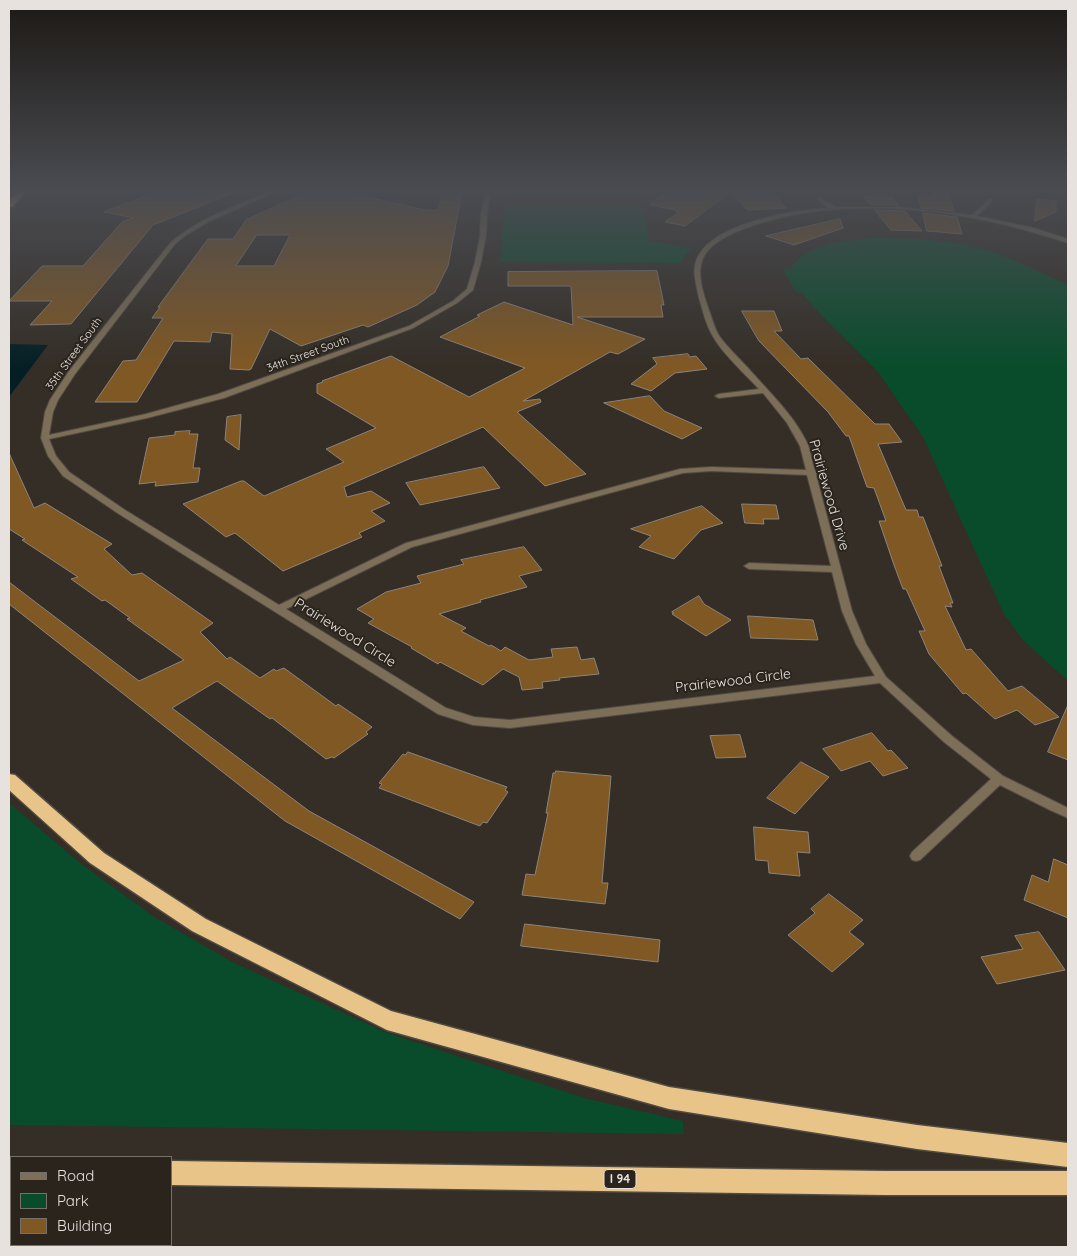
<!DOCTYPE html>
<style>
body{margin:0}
#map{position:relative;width:1077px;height:1256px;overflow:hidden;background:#342e26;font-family:Quicksand,sans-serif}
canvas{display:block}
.frame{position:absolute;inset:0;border:10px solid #e7e2de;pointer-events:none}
.legend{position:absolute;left:10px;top:1156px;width:162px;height:90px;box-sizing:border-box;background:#2a241d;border:1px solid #76706a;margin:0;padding:6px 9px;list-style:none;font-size:15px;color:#e7e2de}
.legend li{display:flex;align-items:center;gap:10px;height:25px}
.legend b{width:25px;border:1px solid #76706a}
</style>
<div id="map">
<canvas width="1077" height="1256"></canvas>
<div class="frame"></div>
<ul class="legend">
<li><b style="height:6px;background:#7c6e57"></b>Road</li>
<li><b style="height:14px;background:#094c2c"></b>Park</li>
<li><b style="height:14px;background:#805823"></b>Building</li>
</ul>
</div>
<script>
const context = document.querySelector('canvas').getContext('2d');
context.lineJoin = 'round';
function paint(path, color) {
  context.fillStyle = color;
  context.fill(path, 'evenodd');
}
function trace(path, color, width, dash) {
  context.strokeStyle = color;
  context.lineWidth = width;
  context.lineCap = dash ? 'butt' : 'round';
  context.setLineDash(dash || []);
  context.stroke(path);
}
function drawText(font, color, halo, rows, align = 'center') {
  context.font = font + ' Quicksand,sans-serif';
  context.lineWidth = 4;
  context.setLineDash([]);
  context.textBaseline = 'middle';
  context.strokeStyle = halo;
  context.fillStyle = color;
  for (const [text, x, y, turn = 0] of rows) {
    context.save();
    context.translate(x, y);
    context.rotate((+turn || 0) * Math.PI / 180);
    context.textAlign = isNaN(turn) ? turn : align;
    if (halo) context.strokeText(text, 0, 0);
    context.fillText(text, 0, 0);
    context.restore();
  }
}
paint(new Path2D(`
 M505,205H643L649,241L691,248L680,263L500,262Z
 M871,238C914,238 960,239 1001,255C1024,264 1046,275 1068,285V681L1023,640L1004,614L923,437L878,372L821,315L802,293L796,292L782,268L790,269C794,264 798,258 803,255C823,242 848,241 871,238Z
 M9,803L80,863L153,916L232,962L385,1032L584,1098L683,1121L684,1134L9,1125Z`), '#094c2c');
paint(new Path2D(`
 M9,344L48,345L9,397Z`), '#041f24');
const building = new Path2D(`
 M156,192L233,193L153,225L71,324L30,325L52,301H9L42,266H83L122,222L133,218L104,212Z
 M308,192L338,194L346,192L425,210H438L442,192H462L448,266L435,292L417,305L368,327L363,325L301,346L270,329L251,369L249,370L230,369L232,334L212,332L210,342L174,341L137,402H95L123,361L136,360L163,318H152L160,307H158L208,239H233L246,220ZM257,235H290L274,266H236Z
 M665,192H730L685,226L665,222L679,212L675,211L676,210L650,205Z
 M733,192H772L786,208L749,210L745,208Z
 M933,192H948L954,211L921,208L918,197H931Z
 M864,197H892L899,205H871Z
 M1037,199L1056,201V212L1035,221Z
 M875,210L905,211L922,231L891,230Z
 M923,213L957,217L962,234L927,231Z
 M840,219L843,228L794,245L766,236Z
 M657,271L664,305H661L663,317H577L645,339L618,354L610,352L523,401L540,399L541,402L517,412L586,474L545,486L483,427L344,487L347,497L371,491L390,503L371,511L385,521L359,533L362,537L283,571L235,533L226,537L183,504L241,481H244L264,496L344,462L326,449L376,428L317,393V384L323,382L322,381L391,356L469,397L525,368L440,337L480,316L477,315L504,302L573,325L571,286H508V272Z
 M742,311H774L782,331H774L801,359L808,358L875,424H889L902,442L878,444L906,510H917L919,517H923L942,566H939L953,603H950L952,607L945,606L966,650L971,649L1008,691L1022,686L1059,717L1035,725L1017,710L995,719L966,693L963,694L929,654L919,631H925L906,589H903L894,565L879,521H886L874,488L867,487L849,436H846L828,412L759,341Z
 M688,354L690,357L696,356L707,369L675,373L651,391L631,384L657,364L653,358Z
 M650,396L664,411L702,428L682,439L604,403Z
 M241,415L239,450L225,440L227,417Z
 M190,431L189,434H198L193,468H200L198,482L155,486L156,482L139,484L149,438L175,435V432Z
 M9,453L34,508L45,503L112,544L104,549L132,575L142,573L213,623L200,632L227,659L230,657L260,678L274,669L276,671L284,668L336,706L338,704L372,727L366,732L368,734L334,758L332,757L326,759L272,718L270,719L217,681L172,708L309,811L474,902L460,919L285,821L9,604V582L139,681L184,660L127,619L130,618L105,600L102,601L71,579L78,577L22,540L25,539L9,529Z
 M484,467L500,488L420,505L406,483Z
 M742,504L776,505L779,519H763L764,524L745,523Z
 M702,506L723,523L701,530L674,559L639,547L651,536L631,529Z
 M524,547L542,570L519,576L527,587L480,600L481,602L439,614L466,628L461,631L489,646L491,645L501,651L505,647L529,660L553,657L551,649L577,647L581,660L594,658L599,674L559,678L560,680L542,682L543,688L522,690L519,677L503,669L483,685L440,662L438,664L411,648L412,647L368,623L374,619L357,609L386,592L421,583L417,576L464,564L461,560Z
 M699,596L704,604L731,620L706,636L672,614L674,613L672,612Z
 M748,616L813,620L818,640L751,638Z
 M1068,705V760L1048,752Z
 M872,733L888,751L891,750L908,768L883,776L870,761L841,771L823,749Z
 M740,735L746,757L716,758L710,736Z
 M408,752L507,787L505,790L508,792L487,823L483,822L480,826L379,788L382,784L379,783L403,754L405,755Z
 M801,762L829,777L795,814L767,798Z
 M556,771L611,776L602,883H608L605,904L522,895L526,874L535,875L548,813H546L553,773H555Z
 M754,827L808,832L810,853L797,852L800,876L769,873L768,861L756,860Z
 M1054,859L1068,865V918L1024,900L1032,875L1048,882Z
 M829,894L863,920L849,932L864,944L832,972L788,935L815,913L811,909Z
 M525,924L660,940L658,962L521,946Z
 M1039,932L1065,970L997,984L981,957L1023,949L1015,936Z`);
paint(building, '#805823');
trace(building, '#8c847c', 1);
const street = new Path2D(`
 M269,192H276L210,221L186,235L175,244L75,374L58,400L53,412L49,435L146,414L218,394L409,326L453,301L467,289L475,262L480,236L481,214L486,192H491L487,214L486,236L481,262L473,290L457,303L413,328L224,398L147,418L49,439L56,456L69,472L125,510L279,605L406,543L680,469L711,467L806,470L800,446L787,423L763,393L719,398L715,396L719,394L759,389C746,375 723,354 714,338C706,326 703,311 699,298C697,288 693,275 695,265C704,223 795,210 829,208L817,200L819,197L836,207H899L972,215L991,198L993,201L977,216L1034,228L1068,239V243C1042,235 1018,227 992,222C912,205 823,200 746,228C729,234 704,246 701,265C698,280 705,299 710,313C713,321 715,330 720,337C728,348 739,358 748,368C769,392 795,416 808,445C811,453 812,463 815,471L817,473L816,475L852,611L866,644L886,677L952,736L1003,776L1068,808V818L1050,810L1000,785L920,860L916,861L912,860L910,856L912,852L991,779L944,742L880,683L510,728L473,725L438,714L119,514L63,476L48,456L41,438L45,412L50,400L69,371L171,242C200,218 235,206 269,192ZM711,471L807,475L831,566L749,563L744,566L749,569L832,572L842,611L856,644L875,676L510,720L474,717L446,708L286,609L412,547L683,473Z`);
const highway = new Path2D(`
 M18,192H26L12,207H9V201Z
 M9,774L15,775L104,853L206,919L391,1011L669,1087L917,1125L1068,1143V1167L917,1149L669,1109L387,1030L192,931L90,863L9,790Z
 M9,1159H11V1183H9Z
 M171,1161L885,1171H1068V1195H885L171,1185Z`);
trace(street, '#514b43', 2);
trace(highway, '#514b43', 3);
paint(street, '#7c6e57');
paint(highway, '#e8c489');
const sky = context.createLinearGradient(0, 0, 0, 368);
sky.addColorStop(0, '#1d1915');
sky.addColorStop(0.52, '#4a4c52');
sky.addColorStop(1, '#4a4c5200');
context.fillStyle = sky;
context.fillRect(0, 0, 1077, 368);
drawText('11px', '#e7e2de', '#2a241d', [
 ["35th Street South",74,354,-54],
 ["34th Street South",308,354,-20]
]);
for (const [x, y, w] of [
 [620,1179,32]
]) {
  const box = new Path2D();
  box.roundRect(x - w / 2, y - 9.5, w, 19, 4);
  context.fillStyle = '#2a241d';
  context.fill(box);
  trace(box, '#e7e2de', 1);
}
drawText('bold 12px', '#e7e2de', null, [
 ["I 94",620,1179]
]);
drawText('14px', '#e7e2de', '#2a241d', [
 ["Prairiewood Drive",829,495,74],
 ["Prairiewood Circle",345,633,32],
 ["Prairiewood Circle",733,681,-7]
]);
</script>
